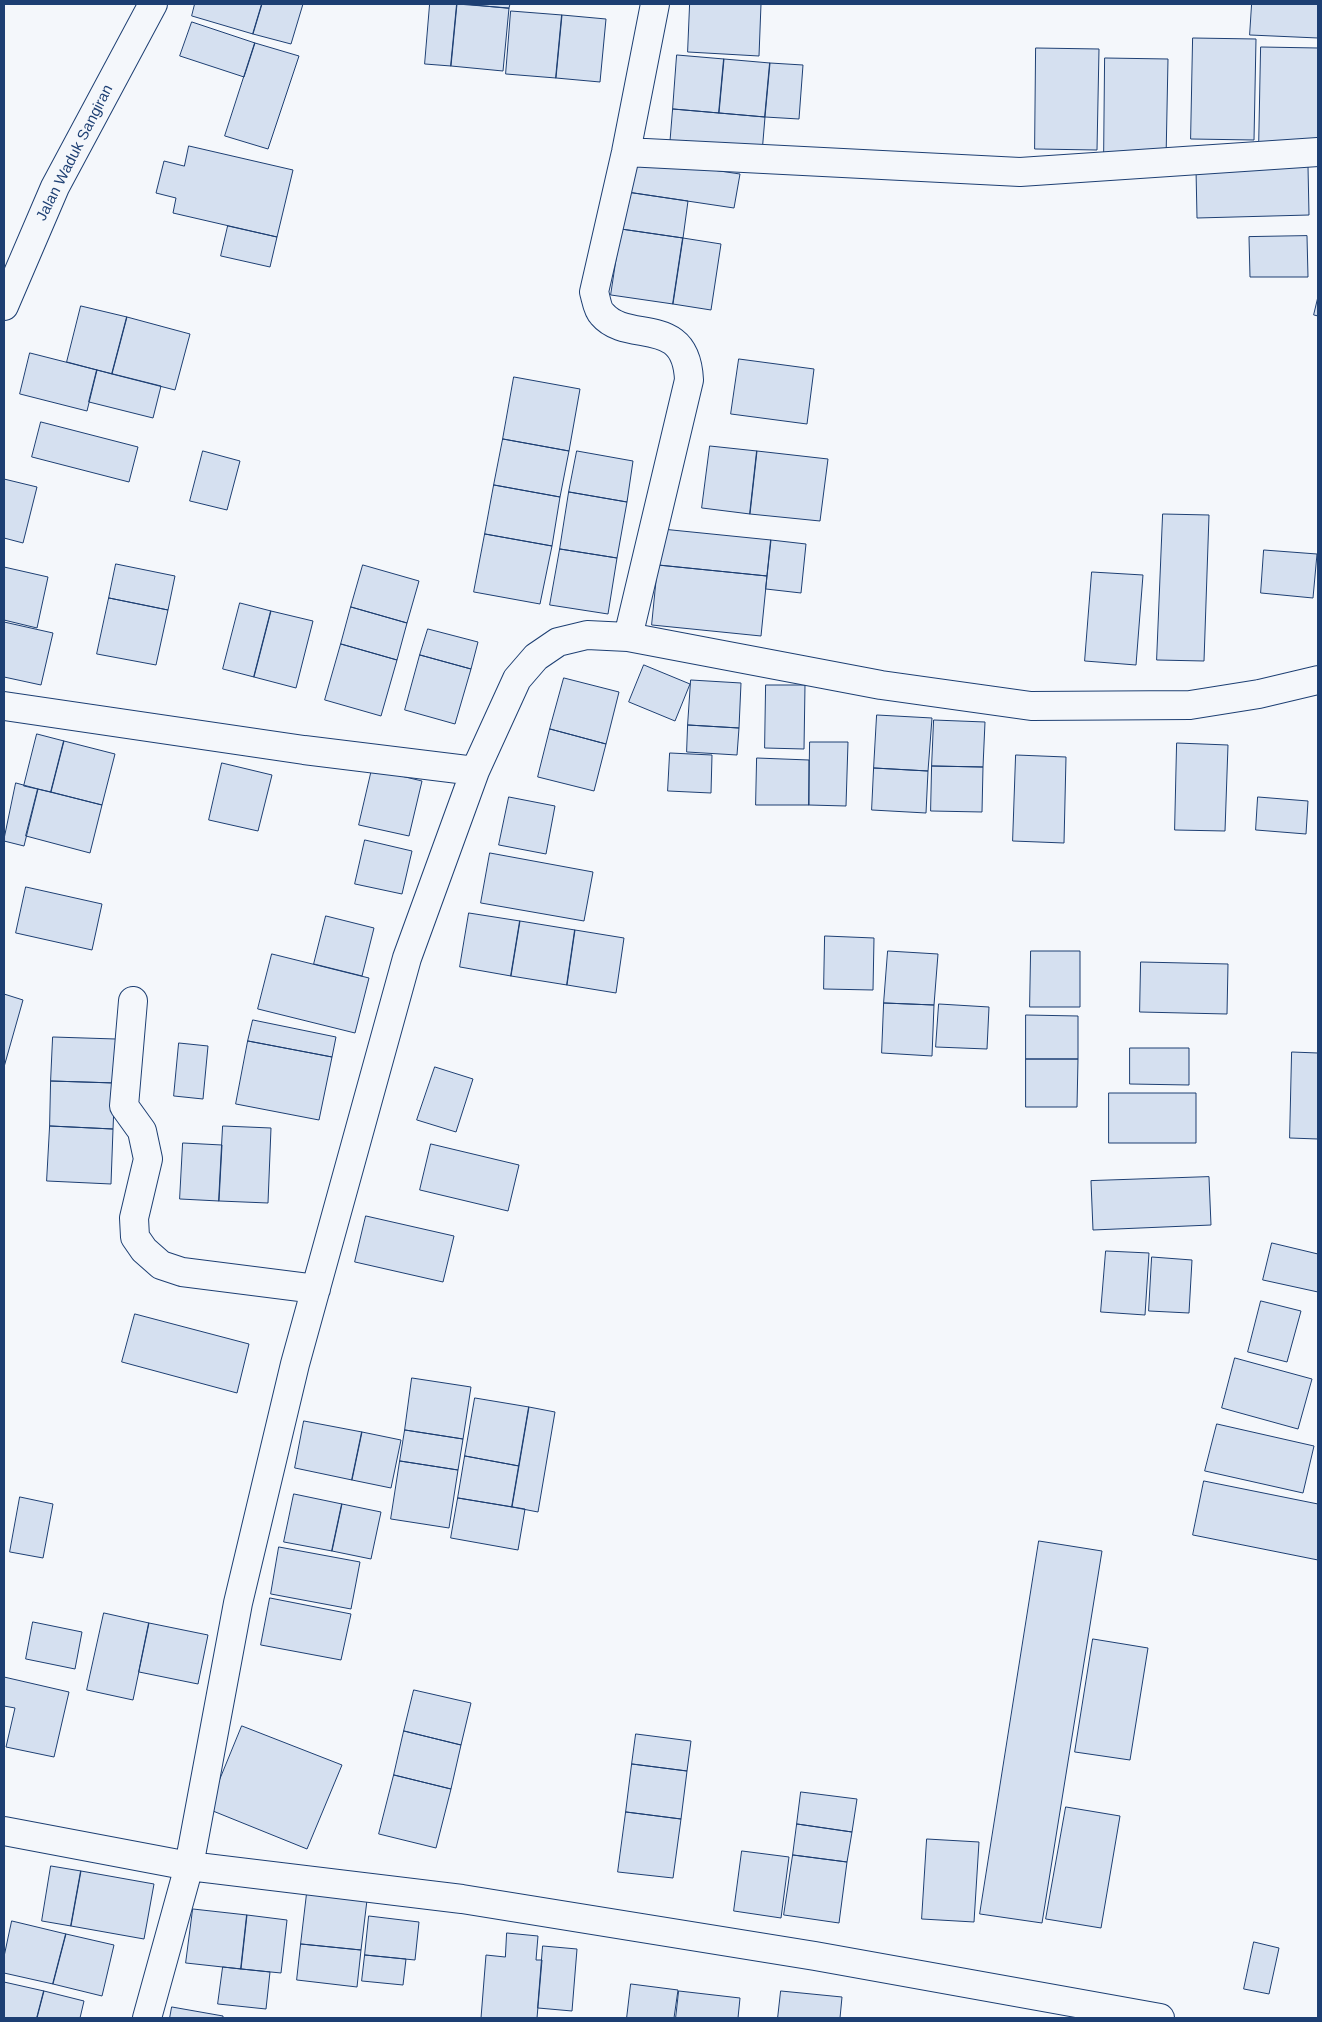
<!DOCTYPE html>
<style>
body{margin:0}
#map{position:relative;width:1322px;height:2022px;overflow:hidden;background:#f4f7fb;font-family:Helvetica,sans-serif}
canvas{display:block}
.frame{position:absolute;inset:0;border:5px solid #1d3f73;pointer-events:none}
</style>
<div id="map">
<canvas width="1322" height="2022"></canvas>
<div class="frame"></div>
</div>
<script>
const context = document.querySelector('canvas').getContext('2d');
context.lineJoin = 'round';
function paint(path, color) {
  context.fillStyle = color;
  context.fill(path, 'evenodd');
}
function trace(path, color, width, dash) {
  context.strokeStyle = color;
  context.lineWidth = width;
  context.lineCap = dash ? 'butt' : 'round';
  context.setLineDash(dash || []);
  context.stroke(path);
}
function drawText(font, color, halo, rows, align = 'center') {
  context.font = font + ' Helvetica,sans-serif';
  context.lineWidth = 4;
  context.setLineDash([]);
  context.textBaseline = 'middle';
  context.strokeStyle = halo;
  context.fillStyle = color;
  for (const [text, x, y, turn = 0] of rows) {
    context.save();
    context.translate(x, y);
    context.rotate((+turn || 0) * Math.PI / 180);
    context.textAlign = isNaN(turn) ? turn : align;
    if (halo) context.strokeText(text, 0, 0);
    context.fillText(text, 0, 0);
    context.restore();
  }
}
const building = new Path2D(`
 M195,4H262L253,34L192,16Z
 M262,4H303L291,44L253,34Z
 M430,4H457L451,66L425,64Z
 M457,4L509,8L503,71L451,66Z
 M465,4H510L509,8Z
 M690,4H761L759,56L688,52Z
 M1252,4H1318V38L1250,35Z
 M511,11L562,15L556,78L506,74Z
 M562,15L606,19L600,82L556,78Z
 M192,22L255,43L244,77L180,56Z
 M1193,38L1256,39L1254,140L1191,139Z
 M255,43L299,56L268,149L225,136Z
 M1261,47L1318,48V150L1259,148Z
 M1036,48L1099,49L1097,150L1035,149Z
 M677,55L724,59L719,113L673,109Z
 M1105,58L1168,59L1166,160L1104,159Z
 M724,59L770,63L765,117L719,113Z
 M770,63L803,65L799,119L765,117Z
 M673,109L765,117L762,153L670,146Z
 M189,146L293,170L277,237L173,213L176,198L156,193L164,161L184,166Z
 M632,158L740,174L734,208L627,192Z
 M1308,166L1309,215L1197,218L1196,169Z
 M627,192L688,201L683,238L621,229Z
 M228,226L277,237L270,267L221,256Z
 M621,229L683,238L673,304L611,295Z
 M1307,236L1308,277H1250L1249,237Z
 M683,238L721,244L711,310L673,304Z
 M1318,297V316L1314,315Z
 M81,306L127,317L112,374L67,362Z
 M127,317L190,334L175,390L112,374Z
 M30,353L97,370L87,411L20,394Z
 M739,359L814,369L807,424L731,414Z
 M97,370L161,386L153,418L89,402Z
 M514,377L580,389L569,451L503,439Z
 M41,422L138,447L129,482L32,457Z
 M503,439L569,451L560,497L494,485Z
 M710,446L757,451L750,514L702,508Z
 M203,451L240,461L227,510L190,501Z
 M577,451L633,461L627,502L569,492Z
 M757,451L828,459L820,521L750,514Z
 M4,479L37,487L23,543L4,538Z
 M494,485L560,497L552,546L485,534Z
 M569,492L627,502L617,558L560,549Z
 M1163,514L1209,515L1204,661L1157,660Z
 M662,529L771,540L767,576L658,565Z
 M485,534L552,546L540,604L474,592Z
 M771,540L806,544L801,593L766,589Z
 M560,549L617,558L608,614L550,605Z
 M1264,550L1317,554L1313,598L1261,593Z
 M116,564L175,576L168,610L109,598Z
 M363,565L419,581L407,623L351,607Z
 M658,565L767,576L761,636L652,625Z
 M4,567L48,577L37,628L4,620Z
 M1092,572L1143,575L1136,665L1085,661Z
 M109,598L168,610L156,665L97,654Z
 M240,603L271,611L254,677L223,669Z
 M351,607L407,623L397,660L341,644Z
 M271,611L313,621L296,688L254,677Z
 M4,622L53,633L41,685L4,677Z
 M428,629L478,642L471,669L420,655Z
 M341,644L397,660L381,716L325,700Z
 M420,655L471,669L455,724L405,710Z
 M644,665L690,684L675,721L629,702Z
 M564,678L619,692L606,744L550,729Z
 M691,680L741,683L739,728L688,725Z
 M766,685H805L804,749L765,748Z
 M877,715L932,718L928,771L874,768Z
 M934,720L985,722L983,767L932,766Z
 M688,725L739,728L737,755L687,752Z
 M550,729L606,744L594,791L538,777Z
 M37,734L64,741L51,792L24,786Z
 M64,741L115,754L102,805L51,792Z
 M810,742H848L846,806L809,805Z
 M1177,743L1228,745L1225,831L1175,830Z
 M670,753L712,755L711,793L668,791Z
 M1016,755L1066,757L1064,843L1013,841Z
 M757,758L809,760V805H756Z
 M222,763L272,775L258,831L209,820Z
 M932,766L983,767L982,812L931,811Z
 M874,768L928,771L926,813L872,810Z
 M372,769L422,781L409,836L359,825Z
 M16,783L38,789L24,846L4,841Z
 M38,789L102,805L90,853L26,836Z
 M509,797L555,806L546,854L499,845Z
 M1258,797L1308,801L1306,834L1256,830Z
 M365,840L412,851L402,894L355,884Z
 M490,853L593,872L584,921L481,903Z
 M26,887L102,904L92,950L16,933Z
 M469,913L520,921L511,976L460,967Z
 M326,916L374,928L362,976L314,964Z
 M520,921L575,930L567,985L511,976Z
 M575,930L624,938L616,993L567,985Z
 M825,936L874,938L873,990L824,989Z
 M888,951L938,954L934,1005L884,1003Z
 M1031,951H1080V1007H1030Z
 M272,954L369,978L355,1033L258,1009Z
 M1141,962L1228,964L1227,1014L1140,1012Z
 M4,994L23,1000L4,1067Z
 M884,1003L934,1005L932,1056L882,1053Z
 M939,1004L989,1007L987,1049L936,1047Z
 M1026,1015L1078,1016V1059H1026Z
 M253,1020L336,1037L332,1057L248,1041Z
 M53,1037L116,1039L115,1083L51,1081Z
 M248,1041L332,1057L319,1120L236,1104Z
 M179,1043L208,1046L203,1099L174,1096Z
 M1130,1048H1189V1085L1130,1084Z
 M1292,1052L1318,1053V1139L1290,1138Z
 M1026,1059H1078L1077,1107H1026Z
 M435,1067L473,1079L456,1132L417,1120Z
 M51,1081L115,1083L113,1129L50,1126Z
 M1109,1093H1196V1143H1109Z
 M50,1126L113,1129L111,1184L47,1181Z
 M223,1126L271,1128L268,1203L219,1201Z
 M183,1143L222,1145L219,1201L180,1199Z
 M431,1144L519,1165L508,1211L420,1190Z
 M1209,1177L1211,1225L1093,1230L1091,1181Z
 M366,1216L454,1236L443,1282L355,1262Z
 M1272,1243L1318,1254V1292L1263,1280Z
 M1106,1251L1149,1253L1145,1315L1101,1312Z
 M1152,1257L1192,1260L1189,1313L1149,1311Z
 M1261,1301L1301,1311L1287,1362L1248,1352Z
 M135,1314L249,1344L237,1393L122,1362Z
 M1235,1358L1312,1379L1298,1429L1222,1408Z
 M412,1378L471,1387L463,1439L405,1430Z
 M475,1398L529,1407L519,1466L465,1456Z
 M529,1407L555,1412L538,1512L512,1507Z
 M304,1421L362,1432L352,1480L295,1468Z
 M1217,1424L1314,1446L1303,1493L1205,1471Z
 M405,1430L463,1439L458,1470L400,1461Z
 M362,1432L401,1440L391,1488L352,1480Z
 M465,1456L519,1466L512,1507L458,1498Z
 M400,1461L458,1470L449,1528L391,1519Z
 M1204,1481L1318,1504V1560L1193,1535Z
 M294,1494L342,1504L332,1551L284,1542Z
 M20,1497L53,1504L43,1558L10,1552Z
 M458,1498L525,1509L518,1550L451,1538Z
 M342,1504L381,1512L371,1559L332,1551Z
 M1039,1541L1102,1551L1042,1923L980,1914Z
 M279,1547L360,1562L351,1609L271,1594Z
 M270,1598L351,1614L341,1660L261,1645Z
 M104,1613L149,1623L133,1700L87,1690Z
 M33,1622L82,1632L75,1669L26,1659Z
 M149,1623L208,1635L198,1684L139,1672Z
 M1093,1639L1148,1648L1130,1760L1075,1752Z
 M4,1677L69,1692L54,1757L6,1747L15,1708L4,1706Z
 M414,1690L471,1703L461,1745L404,1731Z
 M242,1726L342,1765L307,1849L208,1809Z
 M404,1731L461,1745L451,1789L394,1775Z
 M636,1734L691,1741L687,1771L632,1764Z
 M632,1764L687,1771L681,1819L626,1812Z
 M394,1775L451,1789L436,1848L379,1834Z
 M801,1792L857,1799L852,1832L797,1824Z
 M1066,1807L1120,1816L1101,1928L1046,1919Z
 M626,1812L681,1819L673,1878L618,1872Z
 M797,1824L852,1832L847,1862L793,1855Z
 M927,1839L979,1842L974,1922L922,1919Z
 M742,1851L789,1857L781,1918L734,1911Z
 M793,1855L847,1862L839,1923L784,1915Z
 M51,1866L81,1871L71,1926L42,1921Z
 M81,1871L154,1884L144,1939L71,1926Z
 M307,1893L367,1900L361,1950L301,1944Z
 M193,1909L247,1915L241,1969L186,1963Z
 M247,1915L287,1920L281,1973L241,1969Z
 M369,1916L419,1922L415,1960L365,1955Z
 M12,1921L66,1934L53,1984L4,1973V1957Z
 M507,1933L538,1936L536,1960H542L537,2018H481L486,1955L505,1957Z
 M66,1934L114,1945L102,1996L53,1984Z
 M1254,1942L1279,1948L1269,1994L1244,1989Z
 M301,1944L361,1950L357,1987L297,1980Z
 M543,1946L577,1949L572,2011L538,2008Z
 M365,1955L406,1959L403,1985L362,1981Z
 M223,1967L270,1972L266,2009L218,2004Z
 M4,1982L44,1991L37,2018H4Z
 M631,1984L678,1990L674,2018H627Z
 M44,1991L84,2001L80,2018H37Z
 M679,1991L740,1998L738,2018H676Z
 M781,1991L842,1997L840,2018H778Z
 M172,2007L223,2016V2018H170Z`);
paint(building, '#d5e0f0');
trace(building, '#1d3f73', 1);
const minor = new Path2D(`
 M626,152L1020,172L1318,152
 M628,637L689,380C686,313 628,345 602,314C597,309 596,298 594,292L626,152L655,4
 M4,706L304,750L475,771
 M133,1001L124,1106L142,1131L148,1159L134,1218L135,1237L144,1250L161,1265L182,1272L316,1289
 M4,1831L189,1866L462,1899L815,1956L1160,2018
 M147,2018L189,1866L238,1603L295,1364L407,958L475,771L517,679L536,657L558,642L587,635L628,637L881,685L1031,706L1190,705L1259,694L1318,680`);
const tertiary = new Path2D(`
 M4,306L55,187L153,4`);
trace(minor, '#1d3f73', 30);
trace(tertiary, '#1d3f73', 30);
trace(minor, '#f4f7fb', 28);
trace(tertiary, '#f4f7fb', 28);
drawText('15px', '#1d3f73', '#f4f7fb', [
 ["Jalan Waduk Sangiran",75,153,-63]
]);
</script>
